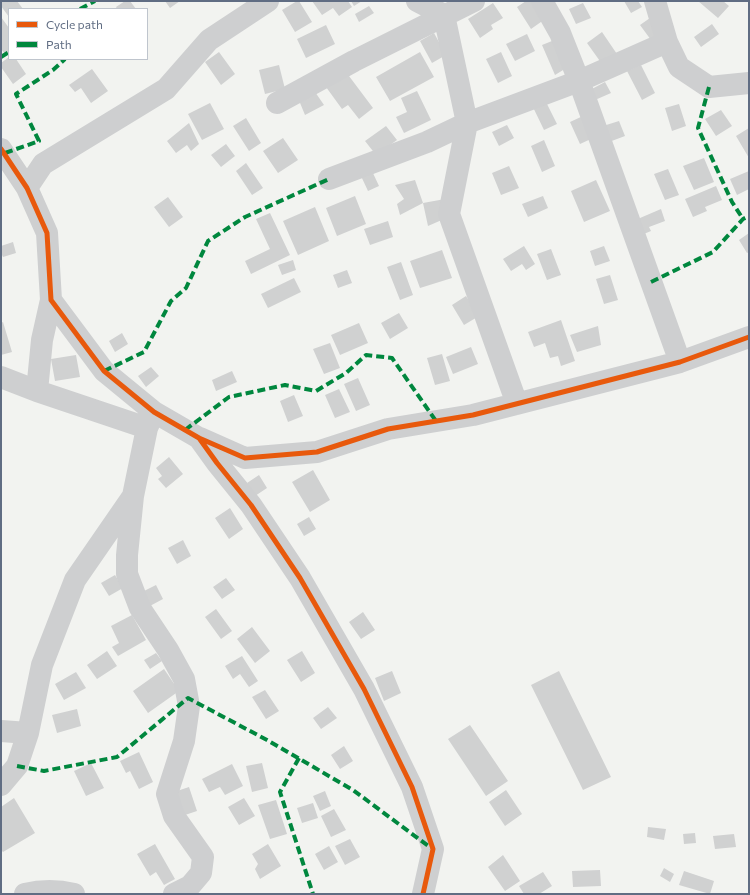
<!DOCTYPE html>
<style>
body{margin:0}
#map{position:relative;width:750px;height:895px;overflow:hidden;background:#f2f3f0;font-family:Commissioner,sans-serif}
canvas{display:block}
.frame{position:absolute;inset:0;border:2px solid #606d83;pointer-events:none}
.legend{position:absolute;left:8px;top:8px;width:140px;height:52px;box-sizing:border-box;background:#fff;border:1px solid #bfc5cd;margin:0;padding:5px 7px;list-style:none;font-size:12px;color:#606d83}
.legend li{display:flex;align-items:center;gap:8px;height:20px}
.legend b{width:20px;border:1px solid #bfc5cd}
</style>
<div id="map">
<canvas width="750" height="895"></canvas>
<div class="frame"></div>
<ul class="legend">
<li><b style="height:5px;background:#e8590c"></b>Cycle path</li>
<li><b style="height:5px;background:#00873e"></b>Path</li>
</ul>
</div>
<script>
const context = document.querySelector('canvas').getContext('2d');
context.lineJoin = 'round';
function paint(path, color) {
  context.fillStyle = color;
  context.fill(path, 'evenodd');
}
function trace(path, color, width, dash) {
  context.strokeStyle = color;
  context.lineWidth = width;
  context.lineCap = dash ? 'butt' : 'round';
  context.setLineDash(dash || []);
  context.stroke(path);
}
paint(new Path2D(`
 M1,1H17L23,9H9V17L1,6Z
 M125,1H130L136,9H117L116,7Z
 M165,1H180L170,8Z
 M297,1H299L312,22L295,32L282,10Z
 M312,1H348L352,7L339,16L333,8L322,15Z
 M351,1H362L354,6Z
 M526,1H537L548,17L531,29L517,7Z
 M624,1H638L642,7L631,13Z
 M698,1H723L729,6L718,18Z
 M493,3L503,18L491,25L493,29L480,38L468,19Z
 M583,3L591,18L576,24L569,9Z
 M369,6L374,13L359,22L355,14Z
 M1,17L9,28V51L5,54L1,49Z
 M650,18L661,33L651,40L640,25Z
 M712,24L719,34L701,47L694,37Z
 M326,25L335,44L306,58L297,39Z
 M602,32L619,57L602,64L587,43Z
 M434,33L446,55L432,63L420,41Z
 M527,34L535,51L515,61L506,44Z
 M557,39L568,67L555,75L542,45Z
 M219,52L235,74L221,85L205,62Z
 M420,52L434,77L390,101L376,77Z
 M501,52L512,76L498,83L486,59Z
 M9,57V59H16L26,74L13,84L1,67V63Z
 M279,65L285,89L265,94L259,70Z
 M641,65L655,93L642,100L627,71Z
 M92,69L108,91L91,103L81,88L75,92L69,85Z
 M346,72L373,108L359,119L348,105L342,109L326,87Z
 M605,82L611,93L595,100L590,90Z
 M313,89L324,105L305,115L298,98Z
 M417,91L431,120L404,133L396,117L407,112L401,98Z
 M544,98L557,124L544,130L531,103Z
 M210,103L224,129L202,140L188,114Z
 M679,104L686,126L672,131L665,108Z
 M721,110L732,126L716,136L705,119Z
 M583,116L593,138L580,144L570,122Z
 M246,118L261,143L249,151L233,126Z
 M619,121L625,136L609,142L603,126Z
 M189,123L199,144L191,151L187,145L176,153L167,141Z
 M507,125L514,138L499,146L492,132Z
 M386,126L397,140L376,155L365,141Z
 M749,128V158L736,136Z
 M283,138L298,160L278,173L263,151Z
 M544,140L555,166L542,172L531,146Z
 M226,144L235,156L221,167L211,155Z
 M704,158L714,182L694,190L683,166Z
 M246,163L263,188L252,195L236,171Z
 M509,166L519,188L501,195L492,173Z
 M668,169L679,195L665,200L654,174Z
 M372,171L379,186L368,191L361,176Z
 M749,171V189L737,195L730,179Z
 M415,180L423,203L400,215L397,204L404,199L395,185Z
 M596,180L610,211L584,222L571,191Z
 M716,186L722,200L705,207L707,211L693,217L685,199Z
 M355,196L366,224L337,236L326,208Z
 M543,196L548,208L528,217L522,204Z
 M168,197L183,217L169,227L154,207Z
 M445,199L444,219L428,226L423,203Z
 M315,207L329,241L298,255L283,221Z
 M661,209L665,221L649,227L651,231L639,236L633,221Z
 M270,213L290,255L251,274L245,261L270,249L256,219Z
 M388,221L393,237L370,245L364,229Z
 M749,233V252L747,253L739,240Z
 M13,242L16,253L3,257L1,253V246Z
 M524,246L535,264L526,270L522,264L511,271L503,259Z
 M604,246L610,261L595,266L590,251Z
 M551,249L561,275L547,280L537,254Z
 M442,250L452,278L420,288L410,261Z
 M293,260L296,270L282,275L278,265Z
 M401,262L413,295L400,300L387,267Z
 M347,270L352,283L338,288L333,275Z
 M610,275L618,300L604,304L596,279Z
 M294,278L301,292L268,308L261,294Z
 M466,296L479,316L464,325L452,305Z
 M399,313L408,328L390,339L381,323Z
 M561,320L575,361L561,366L558,356L550,358L545,343L534,347L528,332Z
 M3,322L12,352L1,355V323Z
 M359,323L368,343L340,355L331,335Z
 M598,326L601,345L577,352L570,335Z
 M122,333L128,344L115,352L109,341Z
 M330,343L340,368L324,374L313,349Z
 M471,347L478,364L453,374L446,357Z
 M442,354L450,381L435,385L427,358Z
 M76,355L80,377L55,381L51,359Z
 M151,367L159,376L146,387L138,376Z
 M232,371L237,382L216,391L212,380Z
 M358,378L370,405L356,411L344,384Z
 M339,389L350,412L335,418L325,395Z
 M294,395L303,416L288,422L280,401Z
 M169,457L183,474L166,488L158,479L162,476L156,468Z
 M313,470L330,500L310,512L292,482Z
 M259,475L267,488L255,496L247,483Z
 M230,508L243,529L229,539L215,518Z
 M309,517L316,529L304,536L297,524Z
 M183,540L191,556L177,564L168,548Z
 M115,575L123,588L109,596L101,583Z
 M226,578L235,590L222,599L213,587Z
 M156,585L163,599L148,607L140,593Z
 M216,609L232,631L221,639L205,617Z
 M363,612L375,630L361,639L349,622Z
 M132,615L146,640L118,656L112,647L119,643L111,626Z
 M252,627L270,651L255,663L237,639Z
 M107,651L117,666L97,679L87,665Z
 M302,651L315,673L301,682L287,660Z
 M156,653L162,661L150,669L144,660Z
 M242,656L258,681L249,687L240,674L233,679L225,666Z
 M164,669L179,691L148,713L133,691Z
 M392,671L401,693L384,701L375,678Z
 M559,671L611,777L583,790L531,685Z
 M76,672L86,688L64,700L55,684Z
 M265,690L279,711L266,719L252,697Z
 M328,707L337,718L321,729L313,718Z
 M77,709L81,726L57,733L52,715Z
 M470,725L508,781L486,796L448,739Z
 M344,746L353,761L340,769L331,755Z
 M139,752L153,782L139,789L130,771L126,773L120,761Z
 M91,763L104,788L86,796L74,771Z
 M262,763L268,788L252,792L246,766Z
 M232,764L243,786L225,795L220,787L209,792L202,779Z
 M189,787L197,811L179,817L171,793Z
 M506,790L522,814L505,826L489,802Z
 M325,791L331,806L320,811L313,796Z
 M14,798L35,833L3,852L1,850V807Z
 M244,798L255,816L239,825L228,807Z
 M276,800L287,834L270,839L258,805Z
 M313,803L318,818L302,823L297,808Z
 M334,809L346,830L331,837L321,816Z
 M648,827L666,829L664,840L647,837Z
 M695,833L696,843L684,844L683,834Z
 M734,834L736,847L715,849L713,836Z
 M350,839L360,857L345,865L335,846Z
 M155,844L175,879L164,885L156,872L150,876L137,854Z
 M268,844L281,866L260,879L255,869L258,864L252,854Z
 M329,846L338,862L324,870L315,854Z
 M503,855L520,881L505,891L488,867Z
 M664,868L674,874L670,882L660,876Z
 M600,870L601,886L573,887L572,871Z
 M684,871L714,881L710,894L679,885Z
 M543,872L552,886L539,894H524L519,886Z`), '#d0d1d1');
trace(new Path2D(`
 M417,1L444,15L467,123L449,214L517,404
 M542,1L560,33L579,81L680,362
 M655,1L667,42L679,67L709,87L749,83
 M277,103L354,61L474,1
 M1,149L27,188L47,233L51,300L104,371L154,412L199,438L217,463L251,505L300,578L364,689L412,787L433,849L423,894
 M329,179L427,142L467,123L579,81L667,42
 M27,188L43,164L166,89L209,40L268,1
 M1,377L37,391L147,428
 M37,391L42,340L51,300
 M200,438L245,458L317,452L388,429L473,415L680,362L749,337
 M133,496L127,555V574L140,608L168,650L184,679L189,706L184,741L167,794L174,816L203,857L201,873L190,886L174,894
 M1,731L28,733
 M1,785L17,766L28,733L42,665L75,580L133,496L147,428L154,412
 M25,894C41,890 58,890 74,894`), '#cecfd0', 22);
trace(new Path2D(`
 M80,9L95,1
 M1,57L9,52
 M709,87L698,128L732,202L743,219
 M5,153L39,141L16,94L53,70L65,59
 M651,282L713,252L743,219L749,216
 M104,371L144,352L171,301L186,288L208,241L245,217L329,179
 M185,430L229,397L285,385L316,391L346,373L366,355L392,358L436,421
 M299,758L280,792L313,894
 M17,766L44,771L117,757L188,698L267,740L353,790L431,848`), '#00873e', 4, [8, 4]);
trace(new Path2D(`
 M1,149L27,188L47,233L51,300L104,371L154,412L199,438L217,463L251,505L300,578L364,689L412,787L433,849L423,894
 M199,438L245,458L317,452L388,429L473,415L680,362L749,337`), '#e8590c', 5);
</script>
